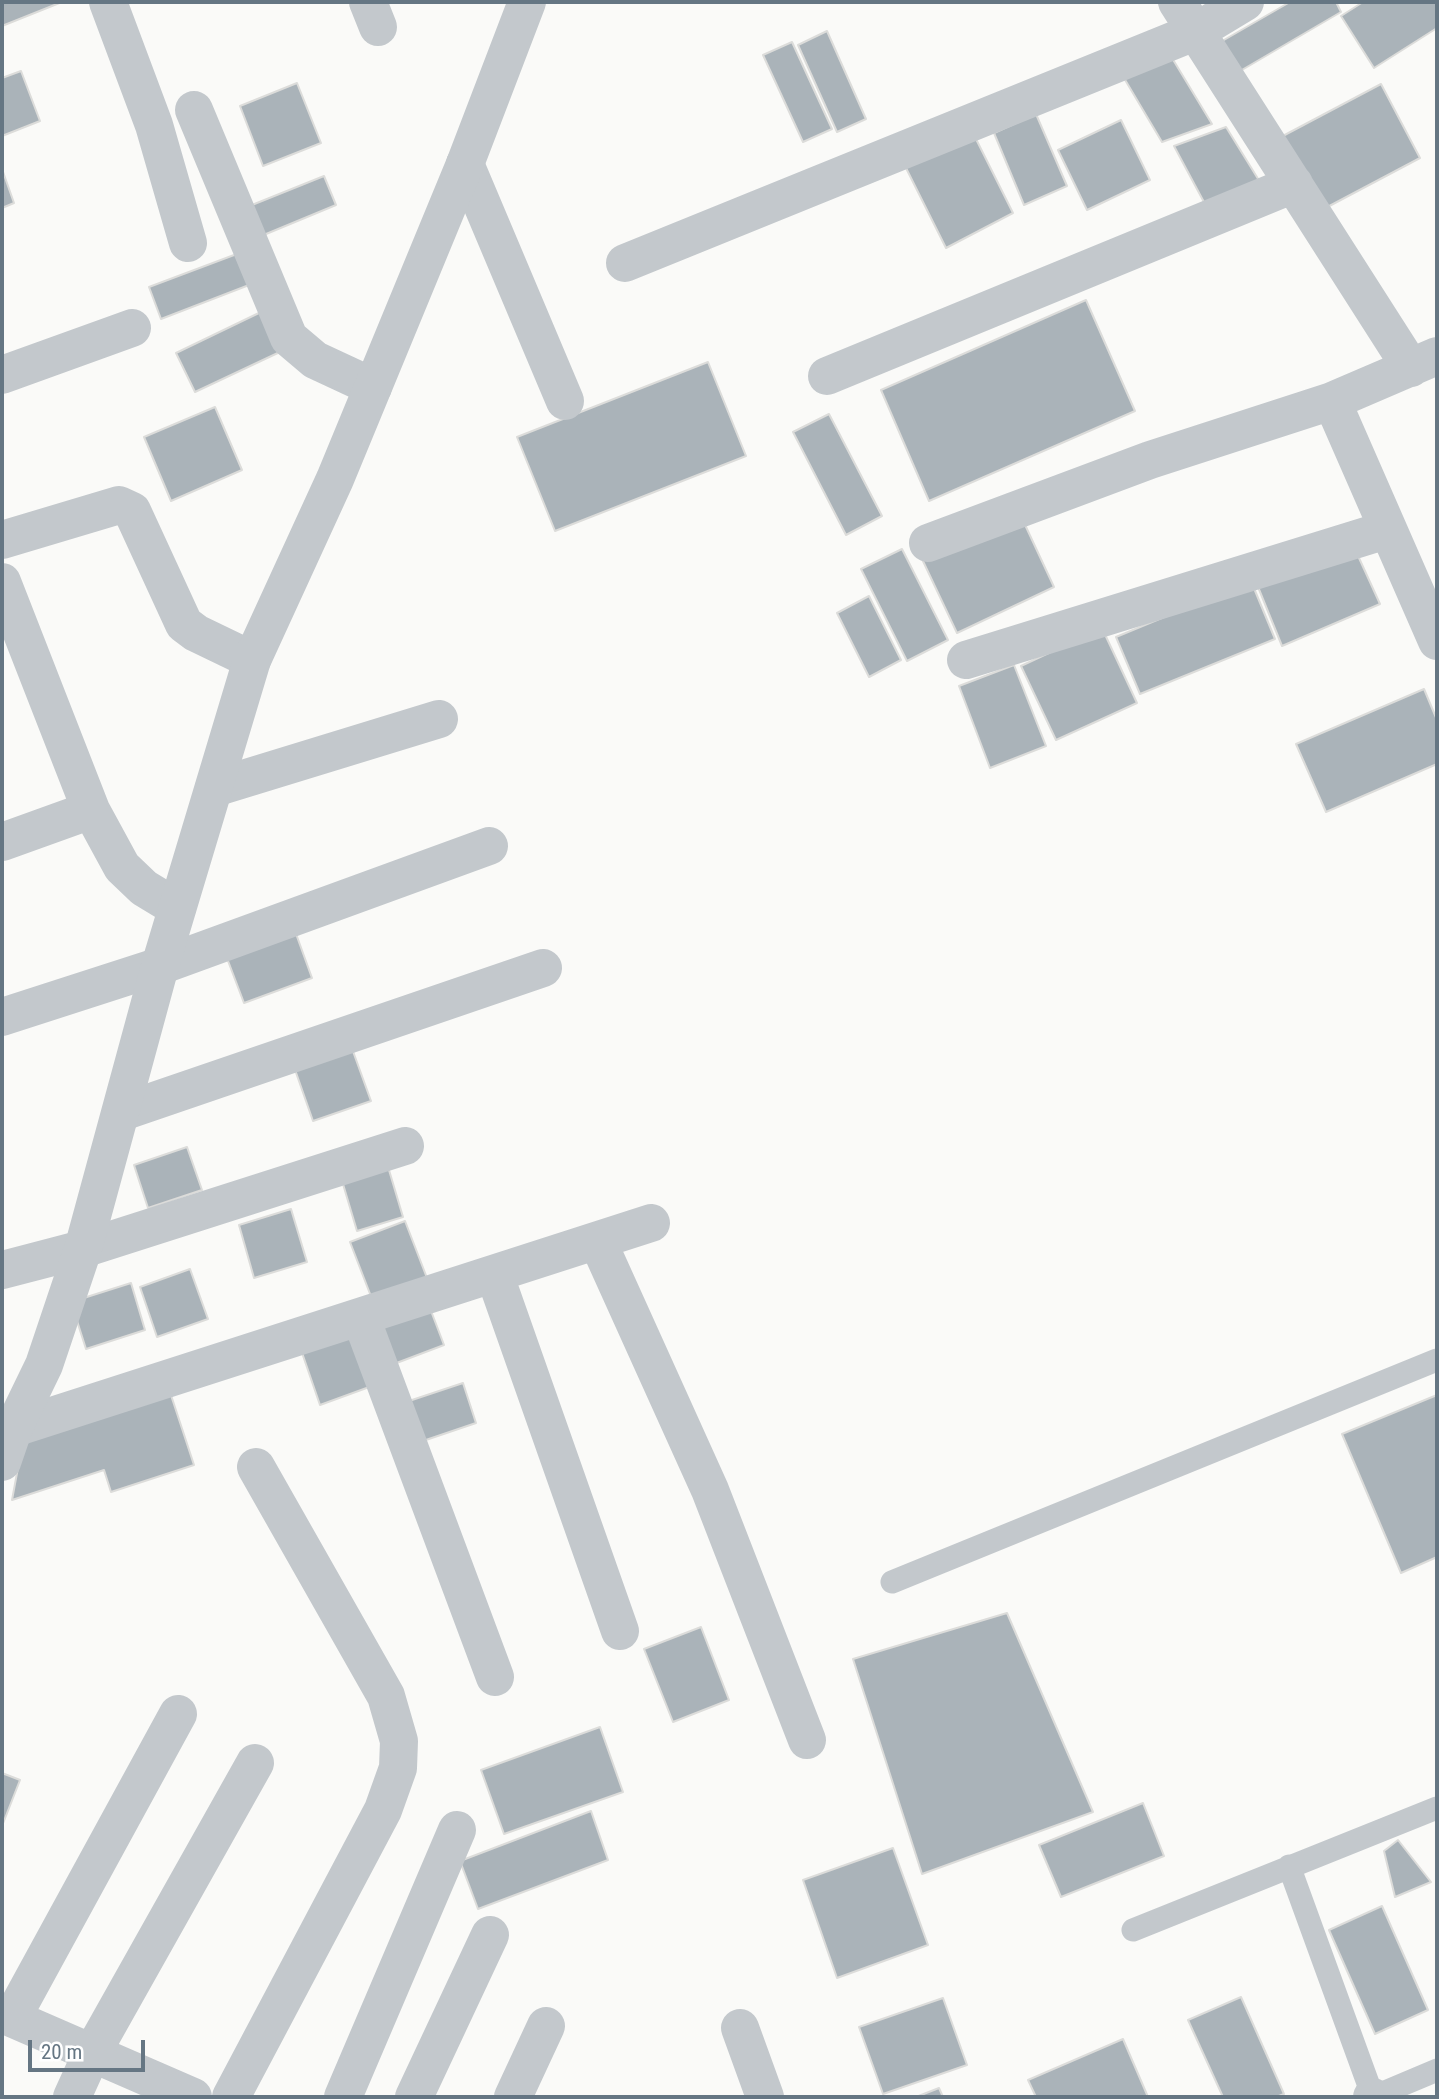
<!DOCTYPE html>
<style>
body{margin:0}
#map{position:relative;width:1439px;height:2099px;overflow:hidden;background:#fafaf8;font-family:"Roboto Condensed",sans-serif}
canvas{display:block}
.frame{position:absolute;inset:0;border:4px solid #657683;pointer-events:none}
.scale{position:absolute;left:28px;top:2040px;width:117px;height:32px;box-sizing:border-box;border:4px solid #657683;border-top:0;padding-left:9px;font-size:21px;line-height:24px;white-space:nowrap;color:#657683;-webkit-text-stroke:5px #fff;paint-order:stroke}
</style>
<div id="map">
<canvas width="1439" height="2099"></canvas>
<div class="frame"></div>
<div class="scale">20 m</div>
</div>
<script>
const context = document.querySelector('canvas').getContext('2d');
context.lineJoin = 'round';
function paint(path, color) {
  context.fillStyle = color;
  context.fill(path, 'evenodd');
}
function trace(path, color, width, dash) {
  context.strokeStyle = color;
  context.lineWidth = width;
  context.lineCap = dash ? 'butt' : 'round';
  context.setLineDash(dash || []);
  context.stroke(path);
}
const building = new Path2D(`
 M2,2H62L2,26Z
 M1290,2H1336L1341,12L1235,74L1217,44Z
 M1363,2H1437V28L1374,68L1341,16Z
 M827,31L866,119L837,132L798,45Z
 M792,42L832,129L803,142L763,55Z
 M1169,53L1212,124L1162,142L1121,73Z
 M21,71L40,121L2,136V78Z
 M297,83L321,143L263,166L240,106Z
 M1381,84L1420,158L1318,212L1279,138Z
 M1036,114L1067,186L1024,205L994,133Z
 M1121,120L1150,180L1087,210L1058,150Z
 M1226,127L1260,182L1205,204L1174,146Z
 M973,133L1013,213L946,248L905,166Z
 M2,169L14,203L2,208Z
 M324,176L336,205L254,239L242,209Z
 M250,249L262,280L161,319L149,287Z
 M1086,300L1135,411L929,501L881,390Z
 M263,311L282,351L195,392L176,353Z
 M708,362L746,456L555,531L517,437Z
 M215,407L242,470L171,501L144,437Z
 M829,414L882,516L846,535L793,432Z
 M1020,514L1054,587L957,633L922,559Z
 M1354,547L1380,604L1282,646L1254,577Z
 M902,549L948,640L907,661L861,569Z
 M1251,581L1275,639L1140,694L1116,637Z
 M869,596L901,660L869,677L837,613Z
 M1102,628L1137,703L1056,740L1021,666Z
 M1014,665L1046,746L990,768L959,686Z
 M1424,689L1437,720V764L1326,812L1296,744Z
 M291,920L312,978L244,1003L222,945Z
 M350,1043L371,1101L313,1121L293,1064Z
 M187,1147L202,1190L148,1208L134,1165Z
 M386,1160L403,1217L357,1231L340,1174Z
 M291,1209L307,1262L254,1278L239,1225Z
 M405,1221L427,1278L372,1299L350,1242Z
 M190,1269L208,1319L157,1337L140,1287Z
 M131,1283L145,1330L86,1349L71,1302Z
 M428,1303L444,1345L386,1367L370,1324Z
 M351,1326L372,1386L320,1405L299,1344Z
 M167,1383L194,1465L111,1492L104,1470L12,1500L25,1430Z
 M463,1383L476,1423L417,1443L403,1403Z
 M1437,1395V1557L1401,1573L1342,1434Z
 M1007,1613L1093,1812L922,1874L853,1659Z
 M701,1627L729,1700L673,1722L644,1649Z
 M600,1727L623,1792L504,1834L481,1770Z
 M2,1773L20,1780L2,1826Z
 M1143,1803L1164,1856L1061,1897L1039,1845Z
 M591,1811L608,1860L478,1909L460,1861Z
 M1398,1840L1431,1882L1395,1897L1384,1851Z
 M893,1848L928,1945L837,1978L803,1880Z
 M1382,1906L1428,2010L1375,2034L1329,1930Z
 M1241,1997L1284,2094L1276,2097H1223L1188,2020Z
 M943,1998L967,2065L883,2094L859,2027Z
 M1123,2039L1148,2097H1036L1028,2080Z
 M939,2088L943,2097H916Z`);
paint(building, '#aab3b9');
trace(building, '#dcdcda', 2);
trace(new Path2D(`
 M892,1582L1437,1360
 M1289,1866L1373,2097L1437,2070
 M1133,1930L1437,1808`), '#c3c8cc', 23);
trace(new Path2D(`
 M108,2L154,125L188,243
 M368,2L378,27
 M1177,2L1411,368
 M194,110L289,338L315,360L373,387
 M465,164L565,401
 M625,263L1197,31L1245,2
 M2,375L132,328
 M827,376L1294,184
 M1332,401L1437,641
 M2,540L119,505L132,511L184,624L196,633L252,660
 M928,543L1150,460L1332,401L1437,356
 M2,582L91,810L122,867L144,888L177,908
 M966,660L1386,530
 M214,788L439,719
 M2,842L91,810
 M2,1017L160,966L489,846
 M122,1112L543,968
 M598,1242L710,1490L807,1740
 M2,1270L83,1249L405,1146
 M495,1276L620,1631
 M361,1318L495,1677
 M2,1432L651,1223
 M2,2014L193,2097
 M12,2018L178,1714
 M740,2028L765,2097
 M72,2097L92,2053L255,1763
 M231,2097L383,1810L398,1768L399,1741L386,1696L256,1467
 M343,2097L457,1830
 M414,2097L490,1935
 M513,2097L546,2026
 M1372,2097H1373`), '#c3c8cc', 38);
trace(new Path2D(`
 M2,1462L14,1427L44,1365L83,1249L160,966L252,660L335,479L465,164L527,2`), '#c3c8cc', 38);
</script>
